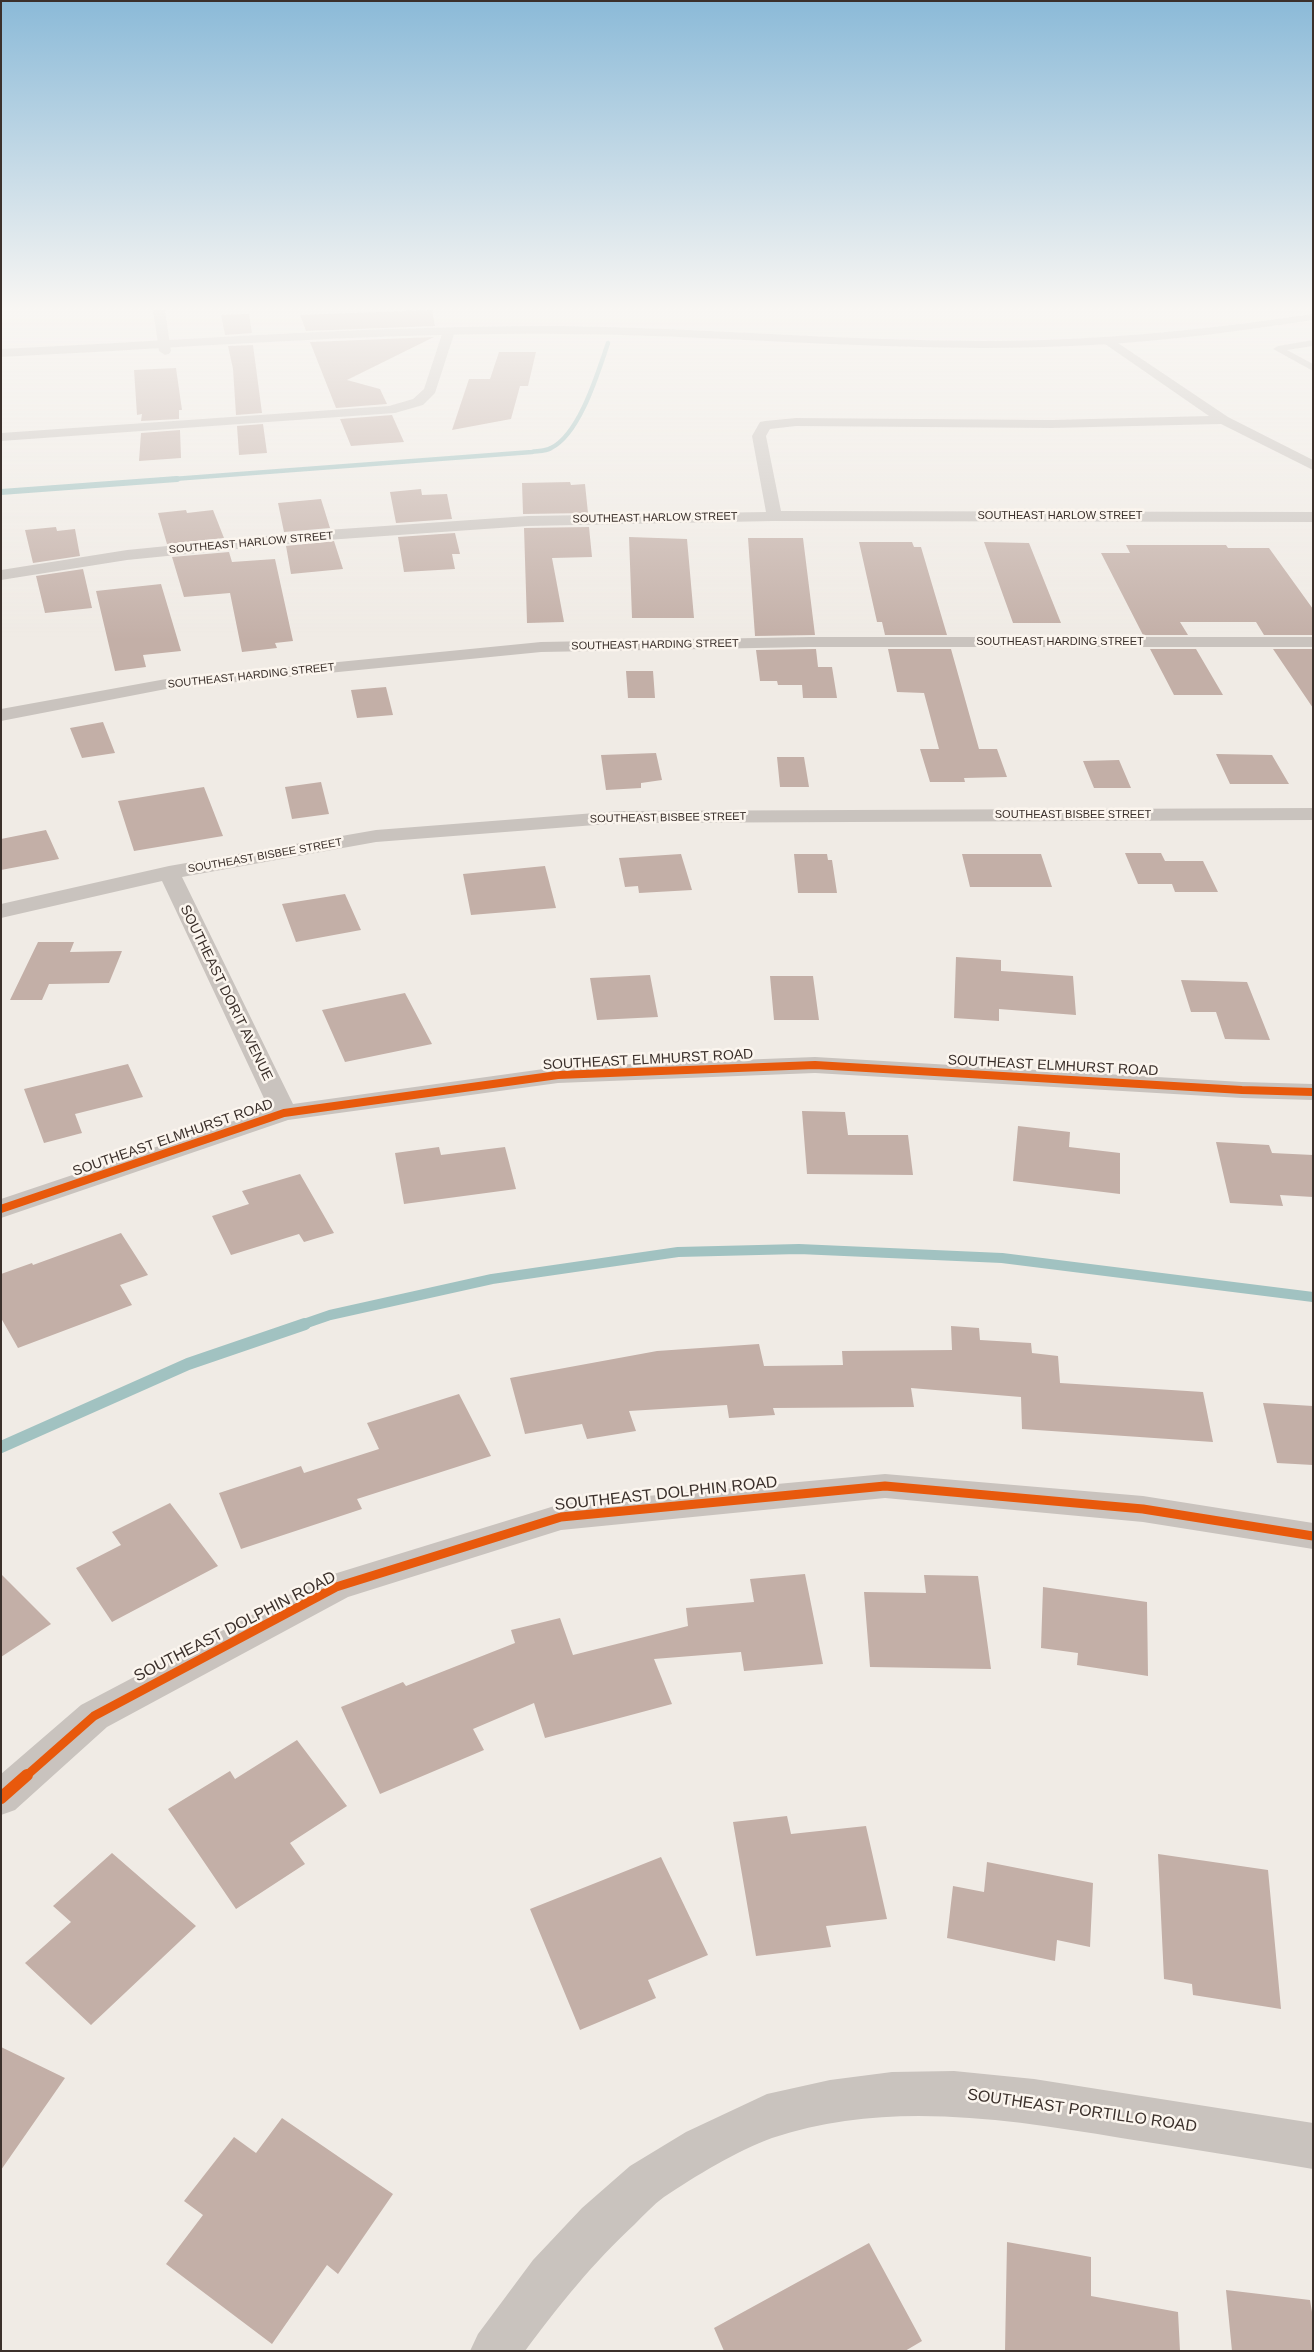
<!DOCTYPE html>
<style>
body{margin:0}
#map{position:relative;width:1314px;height:2352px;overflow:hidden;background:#f0ebe5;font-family:Helvetica,sans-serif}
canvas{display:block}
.frame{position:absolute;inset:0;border:2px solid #3b302b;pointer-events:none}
</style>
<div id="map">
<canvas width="1314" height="2352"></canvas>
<div class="frame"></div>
</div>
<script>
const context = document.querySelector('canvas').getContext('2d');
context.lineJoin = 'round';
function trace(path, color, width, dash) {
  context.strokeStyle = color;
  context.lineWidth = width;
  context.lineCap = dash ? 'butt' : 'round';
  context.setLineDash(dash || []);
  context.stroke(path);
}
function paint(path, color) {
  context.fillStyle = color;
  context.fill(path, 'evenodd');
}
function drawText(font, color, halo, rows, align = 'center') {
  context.font = font + ' Helvetica,sans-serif';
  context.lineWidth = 5;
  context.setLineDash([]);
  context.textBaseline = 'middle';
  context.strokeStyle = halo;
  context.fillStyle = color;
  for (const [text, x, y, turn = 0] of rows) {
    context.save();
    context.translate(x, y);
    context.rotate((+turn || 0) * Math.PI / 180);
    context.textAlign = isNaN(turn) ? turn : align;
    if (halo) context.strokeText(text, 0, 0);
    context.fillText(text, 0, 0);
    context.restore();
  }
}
trace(new Path2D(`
 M160,480L532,452C538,451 546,451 551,448C580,434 598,372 608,343`), '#a1c2c1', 4.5);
trace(new Path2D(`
 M1,492L177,479`), '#a1c2c1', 6);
trace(new Path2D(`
 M301,1325L330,1315L492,1279L678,1252L799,1249L1002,1258L1313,1297`), '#a1c2c1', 10);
trace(new Path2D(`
 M1,1447L188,1364L305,1324`), '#a1c2c1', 12);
paint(new Path2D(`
 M432,310L435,326L306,331L300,315Z
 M249,314L252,333L225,335L221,315Z
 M434,337L347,380L380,389L387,404L336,408L310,342Z
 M253,345L262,413L236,415L233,369L228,346Z
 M499,352H536L528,386H520L511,419L452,430L469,379H490Z
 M176,368L182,410H179V419L141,421L142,414L137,415L134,370Z
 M392,415L404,442L351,446L340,419Z
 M263,424L267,453L239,455L237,426Z
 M180,430L181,458L139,461L141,433Z
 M570,482L571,485L585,484L588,513L523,514L522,483Z
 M421,489L422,495L447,494L452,519L396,523L390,492Z
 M321,499L330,528L284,532L278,503Z
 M186,510L187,513L213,510L224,538L167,544L158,513Z
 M56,527L57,531L75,529L80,556L33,563L25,530Z
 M589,527L592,557L552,558L564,622L527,623L524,528Z
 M455,533L460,554H452L455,569L404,572L398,537Z
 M629,537L687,539L694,618H632Z
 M748,538H803L815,635L755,636Z
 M334,541L343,569L291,574L286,546Z
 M859,542H912L914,547H921L947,635H885L882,622H877Z
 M984,542L1029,543L1061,623H1013Z
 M1126,545H1226L1228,548H1269L1313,609V635H1264L1256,622H1180L1188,635H1143L1101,553H1130Z
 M229,552L232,562L275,559L293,641L275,643L277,648L242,652L230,593L184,597L172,557Z
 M83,569L92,608L45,613L36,576Z
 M161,584L181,651L143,655L146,667L115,671L96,591Z
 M816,649L818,667H832L837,698H803L802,685H778L777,681H760L756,650Z
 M888,649H951L979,749H997L1007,777L964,778L965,782H930L920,749H939L924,693L897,692Z
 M1150,649H1196L1223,695H1174Z
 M1273,649H1313V708Z
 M626,671H653L655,698H628Z
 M386,687L393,715L357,718L351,690Z
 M103,722L115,753L82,758L70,728Z
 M656,753L662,780L641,783V788L606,790L601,755Z
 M1216,754L1272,755L1289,784H1230Z
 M777,757H804L809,787H780Z
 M1119,760L1131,788H1094L1083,761Z
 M321,782L329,814L292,819L285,787Z
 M204,787L223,836L134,851L118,801Z
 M46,830L59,859L1,870V839Z
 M1125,853H1161L1165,861H1203L1218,892H1175L1172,884H1138Z
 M681,854L692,890L639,893L638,886L625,887L619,858Z
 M794,854H827L828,860H832L837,893H798Z
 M962,854H1041L1052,887H970Z
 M545,866L556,908L471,915L463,874Z
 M345,894L361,930L296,942L282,904Z
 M38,942H74L70,952L122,951L109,983L49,984L42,1000H10Z
 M956,957L1001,960V971L1073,976L1076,1015L999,1009V1021L954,1018Z
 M650,975L658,1017L597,1020L590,978Z
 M770,976H813L819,1020H774Z
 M1181,980L1247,982L1270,1040L1225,1039L1216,1012H1191Z
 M405,993L432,1044L345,1062L322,1010Z
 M128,1064L143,1097L75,1114L82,1133L44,1143L24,1089Z
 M802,1111L845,1112L848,1135H908L913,1175L807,1174Z
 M1018,1126L1070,1132L1069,1147L1120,1153V1194L1013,1181Z
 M1216,1142L1269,1145L1272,1153L1313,1155V1197L1280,1195L1283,1206L1230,1203Z
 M439,1147L441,1155L505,1147L516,1189L404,1204L395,1153Z
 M300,1174L334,1233L304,1242L299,1234L231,1255L212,1216L249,1204L242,1191Z
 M121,1233L148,1275L120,1285L132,1305L18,1348L1,1318V1274L32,1263L33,1265Z
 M951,1326L979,1328L980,1340L1031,1343L1032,1353L1058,1356L1060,1383L1203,1392L1213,1442L1022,1429L1021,1397L911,1388L914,1407L773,1408L775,1415L729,1418L727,1405L629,1411L636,1431L587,1439L582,1424L525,1434L510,1378L657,1351L759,1344L764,1366L843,1365L842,1351L952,1350Z
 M459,1394L491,1456L357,1499L362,1509L241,1549L219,1493L301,1466L304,1473L379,1449L367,1423Z
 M1263,1403L1313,1406V1465L1277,1463Z
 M170,1503L218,1566L112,1622L76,1568L121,1545L112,1532Z
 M1,1574L51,1624L1,1657Z
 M805,1574L823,1664L744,1671L741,1652L654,1659L672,1704L545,1738L534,1703L473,1729L484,1750L380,1794L341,1707L403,1682L406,1686L515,1643L511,1630L560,1618L573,1655L688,1626L686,1608L754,1602L750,1579Z
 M924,1575L978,1576L991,1669L870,1667L864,1592L926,1593Z
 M1043,1587L1147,1602L1148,1676L1077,1665L1078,1653L1041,1648Z
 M297,1740L347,1806L290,1843L305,1864L236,1909L168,1809L230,1771L235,1779Z
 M787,1816L791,1834L866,1826L887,1919L826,1926L831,1947L756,1956L733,1822Z
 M112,1853L196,1926L91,2025L25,1963L71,1922L53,1906Z
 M1158,1854L1268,1870L1281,2009L1193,1995L1192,1984L1164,1979Z
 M661,1857L708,1955L648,1980L656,1998L580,2030L530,1909Z
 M987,1862L1093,1883L1090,1947L1057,1940L1055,1961L947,1938L953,1886L984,1892Z
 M1,2047L65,2078L1,2170Z
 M282,2118L393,2194L338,2274L327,2265L272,2344L166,2264L203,2215L184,2201L234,2137L256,2153Z
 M1007,2242L1091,2257V2296L1178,2312L1180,2351H1005Z
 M869,2243L922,2341L905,2351H724L714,2328Z
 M1226,2290L1310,2300L1313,2318V2351H1232Z`), '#c3afa7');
paint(new Path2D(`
 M1313,340V346L1287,350L1313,364V371L1273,349L1278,346Z`), '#c9c3be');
paint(new Path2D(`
 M153,310H165L171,351L169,354L165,355L159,351Z
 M449,327L455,331L435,393L423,405L395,413L1,441V433L389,406L413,399L424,389L443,331Z
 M1109,337L1228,417L1313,460V470L1221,424L1051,428L796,426L770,429L766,436L781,511L1313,512V522L774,521L528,526L327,540L127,560L1,580V570L127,550L327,530L528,516L766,512L752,436L760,422L765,421L796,418L1051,420L1209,416L1105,344L1103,341Z
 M809,637H1313V647H809L541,652L166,689L1,721V709L166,679L541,642Z
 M1313,808V820L621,823L376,842L182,877L293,1104L558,1067L815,1057L1242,1082L1313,1084V1100L1242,1098L815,1073L558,1083L288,1120L1,1218V1199L269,1109L162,881L1,918V904L169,866L376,830L621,811Z
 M885,1474L1143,1496L1313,1523V1549L1143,1522L885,1498L561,1530L348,1597L107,1727L15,1810L1,1815V1774L81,1705L324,1577L561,1504Z
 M954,2071L1034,2079L1313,2123V2169C1249,2158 1185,2148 1121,2138C1006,2119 886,2100 772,2138C738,2150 694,2177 664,2197C653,2205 644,2215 635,2224C592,2264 560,2304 525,2351H470L478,2334L533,2260L582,2208L630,2166L686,2132L767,2094L830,2080L892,2072Z`), '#c9c3be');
paint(new Path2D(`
 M1313,314V320C1223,334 1134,345 1044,347C883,352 722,335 562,334C375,332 188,348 1,357V349C188,340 375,325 562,326C722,328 883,345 1044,340C1134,337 1223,327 1313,314Z`), '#c9c3be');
trace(new Path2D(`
 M1,1209L284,1113L558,1075L815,1065L1242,1090L1313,1092`), '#e8590c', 8);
trace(new Path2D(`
 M26,1776L94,1716L336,1587L561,1517L885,1486L1143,1509L1313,1536`), '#e8590c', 9);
trace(new Path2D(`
 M1,1798L27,1775`), '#e8590c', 12);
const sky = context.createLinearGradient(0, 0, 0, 640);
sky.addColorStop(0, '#8bbad8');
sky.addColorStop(0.48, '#f8f6f3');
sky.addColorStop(1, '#f8f6f300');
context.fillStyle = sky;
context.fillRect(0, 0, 1314, 640);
drawText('11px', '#3b302b', '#fbf5ee', [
 ["SOUTHEAST HARLOW STREET",1060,516],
 ["SOUTHEAST HARLOW STREET",655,518,-1],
 ["SOUTHEAST HARLOW STREET",251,543,-5],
 ["SOUTHEAST HARDING STREET",1060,642],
 ["SOUTHEAST HARDING STREET",655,645,-1],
 ["SOUTHEAST HARDING STREET",251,676,-6],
 ["SOUTHEAST BISBEE STREET",1073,815],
 ["SOUTHEAST BISBEE STREET",668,818,-1],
 ["SOUTHEAST BISBEE STREET",265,856,-10]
]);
drawText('14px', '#3b302b', '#fbf5ee', [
 ["SOUTHEAST DORIT AVENUE",226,993,64],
 ["SOUTHEAST ELMHURST ROAD",648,1060,-3],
 ["SOUTHEAST ELMHURST ROAD",1053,1066,3],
 ["SOUTHEAST ELMHURST ROAD",173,1138,-19]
]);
drawText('16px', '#3b302b', '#fbf5ee', [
 ["SOUTHEAST DOLPHIN ROAD",666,1494,-6],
 ["SOUTHEAST DOLPHIN ROAD",235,1627,-27],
 ["SOUTHEAST PORTILLO ROAD",1082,2111,8]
]);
</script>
